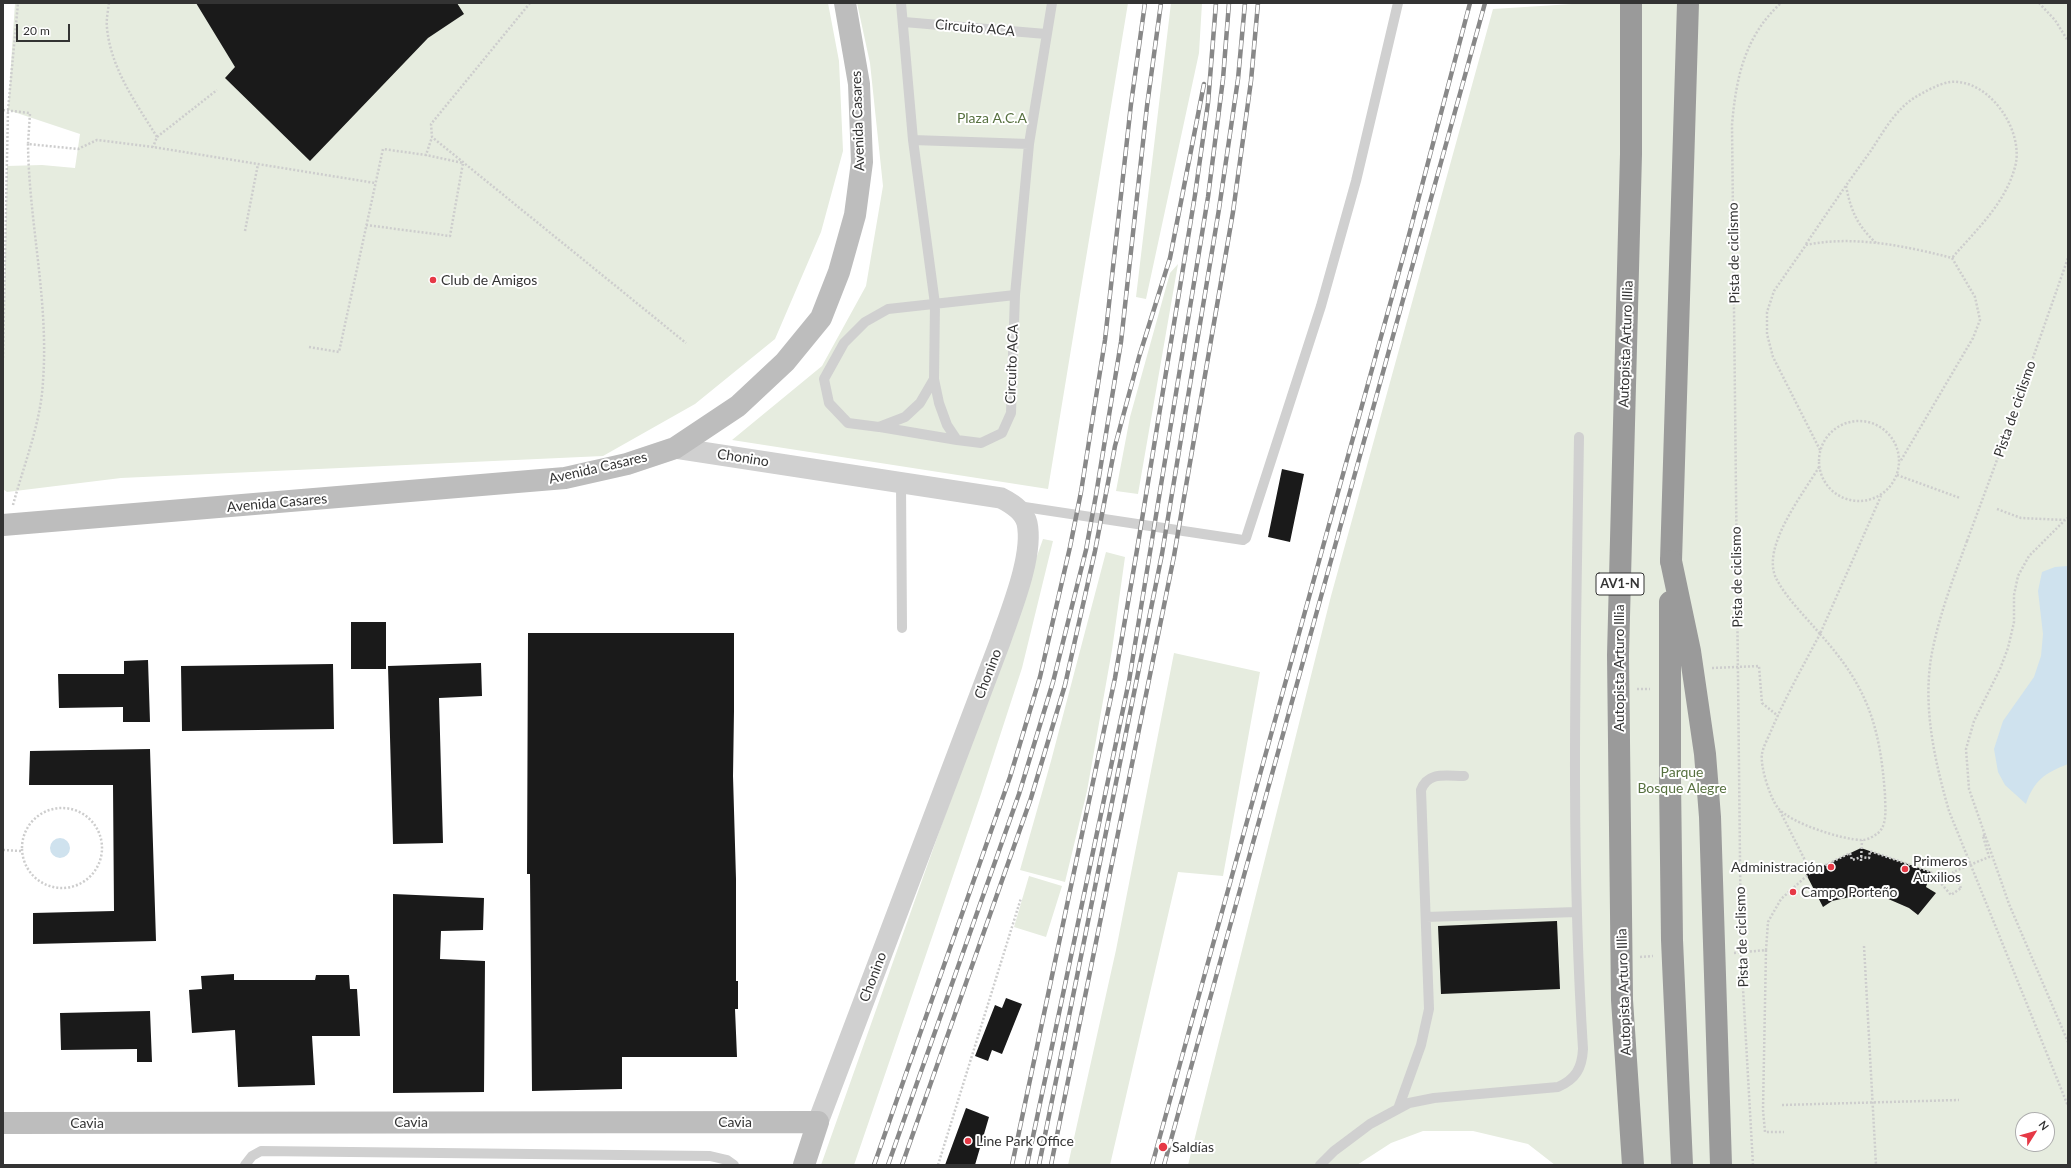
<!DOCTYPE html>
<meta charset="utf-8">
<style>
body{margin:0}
#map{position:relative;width:2071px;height:1168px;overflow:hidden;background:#fff;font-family:Lato,sans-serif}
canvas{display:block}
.frame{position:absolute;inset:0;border:4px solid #333;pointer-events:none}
.north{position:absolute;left:2015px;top:1112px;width:40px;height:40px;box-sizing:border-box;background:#fff;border:1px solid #adadad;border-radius:50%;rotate:53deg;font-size:11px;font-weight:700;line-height:16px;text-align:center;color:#333}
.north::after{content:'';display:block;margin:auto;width:14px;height:18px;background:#e63946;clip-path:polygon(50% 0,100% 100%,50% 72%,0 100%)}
.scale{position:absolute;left:16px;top:24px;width:54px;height:18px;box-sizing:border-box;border:2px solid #333;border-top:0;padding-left:5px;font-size:12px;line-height:14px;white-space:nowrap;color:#333;-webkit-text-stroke:3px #fff;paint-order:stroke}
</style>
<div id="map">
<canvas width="2071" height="1168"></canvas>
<div class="frame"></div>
<div class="north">N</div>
<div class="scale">20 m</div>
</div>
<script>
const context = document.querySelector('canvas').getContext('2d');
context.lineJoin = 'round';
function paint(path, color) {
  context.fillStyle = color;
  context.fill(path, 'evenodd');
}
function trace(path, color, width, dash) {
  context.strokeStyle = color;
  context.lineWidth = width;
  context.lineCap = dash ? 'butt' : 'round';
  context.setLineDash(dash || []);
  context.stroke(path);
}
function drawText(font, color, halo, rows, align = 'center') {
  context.font = font + ' Lato,sans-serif';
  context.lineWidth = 4;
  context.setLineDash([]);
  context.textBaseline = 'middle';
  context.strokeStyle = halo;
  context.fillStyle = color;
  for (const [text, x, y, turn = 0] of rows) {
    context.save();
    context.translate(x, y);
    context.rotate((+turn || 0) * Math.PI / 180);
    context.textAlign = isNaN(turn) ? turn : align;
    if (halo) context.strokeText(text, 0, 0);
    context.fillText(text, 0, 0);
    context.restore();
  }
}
paint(new Path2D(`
 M15,3H828L839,61L843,151L821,232L775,339L695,404L603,456L121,478L7,492L3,489V358L7,166L42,165L75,168L80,134L8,110Z
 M857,3H1128L1048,489L732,440L822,366L866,286L883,186L870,63Z
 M1171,3H1202L1199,53L1146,299L1136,297Z
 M1588,3H2068V1165H1555L1528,1144L1473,1131H1423L1391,1143L1357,1165H1188L1331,596L1493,9ZM2023,1120H2047V1144H2023Z
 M1178,264L1138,494L1116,491L1130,417L1170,273Z
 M1043,539L1053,541L1022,668L981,794L854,1165H821Z
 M1106,552L1125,557L1112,650L1087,791L1065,882L1020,870L1051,761Z
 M1174,653L1260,672L1223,876L1178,872L1110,1165H1068L1116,950Z
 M1029,876L1062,886L1046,937L1014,927Z`), '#e6ecdf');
paint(new Path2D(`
 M2068,566V764C2045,773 2034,780 2026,804L2005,785L1998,772L1994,749L2003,721L2034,677L2041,656L2043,634L2038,591L2042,572L2055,567Z
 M50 848a10 10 0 1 1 20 0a10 10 0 1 1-20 0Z`), '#cfe2ee');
paint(new Path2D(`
 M196,3H457L464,14L428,38L310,161L225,78L235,67Z
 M1282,469L1304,474L1290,542L1268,537Z
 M351,622H386V669H351Z
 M528,633H734V711L733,776L736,879V981H738V1009H735L737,1057H622V1089L532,1091L530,874H527Z
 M148,660L150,722H123V707L59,708L58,674H124V661Z
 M481,663L482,696L439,698L443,843L393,844L388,666Z
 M333,664L334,729L182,731L181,666Z
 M150,749L156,941L33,944V913L114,911L113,785H29L30,751Z
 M1861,848L1931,872L1926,887L1936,893L1918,915L1909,908L1886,898L1872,896L1850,897L1832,901L1823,907L1806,874Z
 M393,894L484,898L483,930L441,931L440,959L485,961L484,1092L393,1093Z
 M1557,921L1560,989L1441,994L1438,926Z
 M234,974V980H315L316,975H349L350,989H357L360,1036H312L315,1085L238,1087L235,1030L192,1033L189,990L202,989L201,976Z
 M1006,998L1022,1004L1002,1054L992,1050L988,1061L975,1056L995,1005L1002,1008Z
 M150,1011L152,1062H137V1049L61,1050L60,1013Z
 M966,1108L989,1117L975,1165H945Z`), '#1a1a1a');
trace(new Path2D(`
 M109,3C108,11 106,20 107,28C111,69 136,103 157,137L153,147
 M530,3L431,124L432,137L686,343
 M2039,3L2055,20L2068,41
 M3,110L30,113L28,144L78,149L97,140L153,147L375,183
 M157,137L217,90
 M1846,186C1851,211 1857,225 1876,243
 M366,225L450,236L463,163L426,155
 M245,231L258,164
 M1806,244C1827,213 1848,182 1870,152C1882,134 1895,110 1914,98C1924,92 1938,84 1950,82C1989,78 2025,131 2015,167C2005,204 1976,230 1952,258
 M309,347L339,352L383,149L426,155L432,137
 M3,358L8,110L18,3
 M1819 461a40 40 0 1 1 80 0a40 40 0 1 1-80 0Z
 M2001,449L2068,258
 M1820,450L1773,357L1767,334V312L1774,291L1806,245C1853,235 1906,246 1952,258L1975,297L1980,320L1973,338L1900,462
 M1819,467C1803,494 1761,547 1776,578C1786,598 1805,616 1820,634L1881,496
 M1897,475L1960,498
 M13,505C24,464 41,423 43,381C49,301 29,223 28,144
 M1997,509L2021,518L2065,520L2068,518
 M1967,541C1953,579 1938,618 1931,658C1923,710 1935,762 1949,811L2068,1106
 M1820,634C1867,686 1880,725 1885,795C1885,806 1888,825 1878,833C1874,836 1868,840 1862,840C1843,840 1790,823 1778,808C1770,798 1760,766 1762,754C1763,747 1768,738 1771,731C1785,698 1803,666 1820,634Z
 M1760,679L1762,703L1778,716
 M1637,689H1650
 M22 848a40 40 0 1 1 80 0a40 40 0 1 1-80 0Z
 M1780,811L1811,872L1850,853L1852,860L1861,857L1869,858L1870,851L1931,872L1951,895L1961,888
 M1985,835L1969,789L1966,749L1974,721L2000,669L2008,648L2014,622V595L2018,576L2029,556L2065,520
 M1983,836L1985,835L2009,904L2068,1042
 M3,850L21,851
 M1861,861L1862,840
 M1864,946L1876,1165
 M1766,950L1763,1110L1765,1132H1784
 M1734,953L1766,950L1768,922L1781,899L1811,872
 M1640,957L1653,956
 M1782,1105L1959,1100
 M938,1165L1021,898
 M1753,1165L1741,953L1732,125C1736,77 1745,36 1781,3`), '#cdcdcd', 2.5, [2, 2]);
trace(new Path2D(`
 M901,3L913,140L935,304L934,379L939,403L947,425L957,440L981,443L1002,433L1011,413L1015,295L1029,144L1052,3
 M904,22L1046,34
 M913,140L1029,144
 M934,379L920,403L905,417L879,427L848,423L829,403L824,379L844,343L865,322L888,309L1015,295
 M880,427L957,440
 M901,482L902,628
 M1018,506L1243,540L1246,538L1321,306L1356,181L1398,3
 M1426,917L1576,912
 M1398,1109L1421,1045L1429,1009L1421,790C1428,771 1446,776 1464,776
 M245,1165L252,1156L261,1151L710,1156L727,1160L734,1165
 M1320,1165L1334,1151L1370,1124L1409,1103L1434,1098L1558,1087C1576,1079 1582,1068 1583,1049C1570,845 1576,640 1579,437`), '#d0d0d0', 10);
trace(new Path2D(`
 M675,448L1001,498C1011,503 1024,511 1027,523C1034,555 1011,610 1000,642L818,1122`), '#d0d0d0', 21);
trace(new Path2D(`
 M3,525L565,478L627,464L675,448L738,406L785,362L821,318L839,272L855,215L862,162L859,84L845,3
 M3,1123L818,1122L804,1165`), '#bdbdbd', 22);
trace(new Path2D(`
 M1671,561L1688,3`), '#9a9a9a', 22);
const rail = new Path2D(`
 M874,1165L1010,777L1040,677L1070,547L1081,492L1105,340L1131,104L1145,3
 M888,1165L1019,794L1053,682L1086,550L1096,495L1121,342L1147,106L1161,3
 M902,1165L1031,798L1065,685L1095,551L1115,446L1139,357L1170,258L1204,84
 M1012,1165L1115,678L1137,550L1195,195L1208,103L1216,3
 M1027,1165L1129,681L1208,197L1223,79L1229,3
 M1039,1165L1162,554L1219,209L1238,79L1245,3
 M1051,1165L1174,556L1233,212L1251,81L1258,3
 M1152,1165L1405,250L1470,3
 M1164,1165L1485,3`);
trace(rail, '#888', 4.5);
trace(rail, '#fff', 3, [9]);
trace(new Path2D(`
 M1967,541L2001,449
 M1712,668L1759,666L1760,679
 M1961,888L1953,872L1989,857L1983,836`), '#cdcdcd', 2.5, [2, 2]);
trace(new Path2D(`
 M1631,3V154L1618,655L1622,1000L1633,1165
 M1671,561L1690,651L1705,754L1710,817L1721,1165
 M1670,602V780L1672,940L1682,1165`), '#9a9a9a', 22);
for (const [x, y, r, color] of [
 [433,280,4,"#e63946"],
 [1831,867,4,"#e63946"],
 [1905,869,4,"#e63946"],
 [1793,892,4,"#e63946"],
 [968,1141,4,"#e63946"],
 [1163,1147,5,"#e63946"]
]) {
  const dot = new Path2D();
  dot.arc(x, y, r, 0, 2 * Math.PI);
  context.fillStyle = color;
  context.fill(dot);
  trace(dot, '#fff', 1.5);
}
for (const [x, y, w] of [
 [1620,584,48]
]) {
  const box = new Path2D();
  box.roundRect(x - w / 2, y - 11, w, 22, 3);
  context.fillStyle = '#fff';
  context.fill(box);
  trace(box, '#333', 1);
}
drawText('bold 13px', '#333', null, [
 ["AV1-N",1620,584]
]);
drawText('14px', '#333', '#fff', [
 ["Circuito ACA",975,28,5],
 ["Avenida Casares",858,121,-92],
 ["Pista de ciclismo",1734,253,-91],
 ["Autopista Arturo Illia",1626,344,-88],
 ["Circuito ACA",1012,364,-88],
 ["Pista de ciclismo",2015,409,-71],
 ["Chonino",743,458,9],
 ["Avenida Casares",598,468,-13],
 ["Avenida Casares",277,503,-5],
 ["Pista de ciclismo",1737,577,-91],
 ["Autopista Arturo Illia",1619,668,-90],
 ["Chonino",988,674,-69],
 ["Pista de ciclismo",1742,937,-92],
 ["Chonino",873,977,-69],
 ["Autopista Arturo Illia",1624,992,-92],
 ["Cavia",411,1122],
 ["Cavia",735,1122],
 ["Cavia",87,1123]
]);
drawText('14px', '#56703f', '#fff', [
 ["Plaza A.C.A",992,118],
 ["Parque",1682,772],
 ["Bosque Alegre",1682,788]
]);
drawText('14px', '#333', '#fff', [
 ["Club de Amigos",441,280],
 ["Primeros",1913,861],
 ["Auxilios",1913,877],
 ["Administración",1823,867,"right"],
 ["Campo Porteño",1801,892],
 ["Line Park Office",976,1141],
 ["Saldías",1172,1147]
], 'left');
</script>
